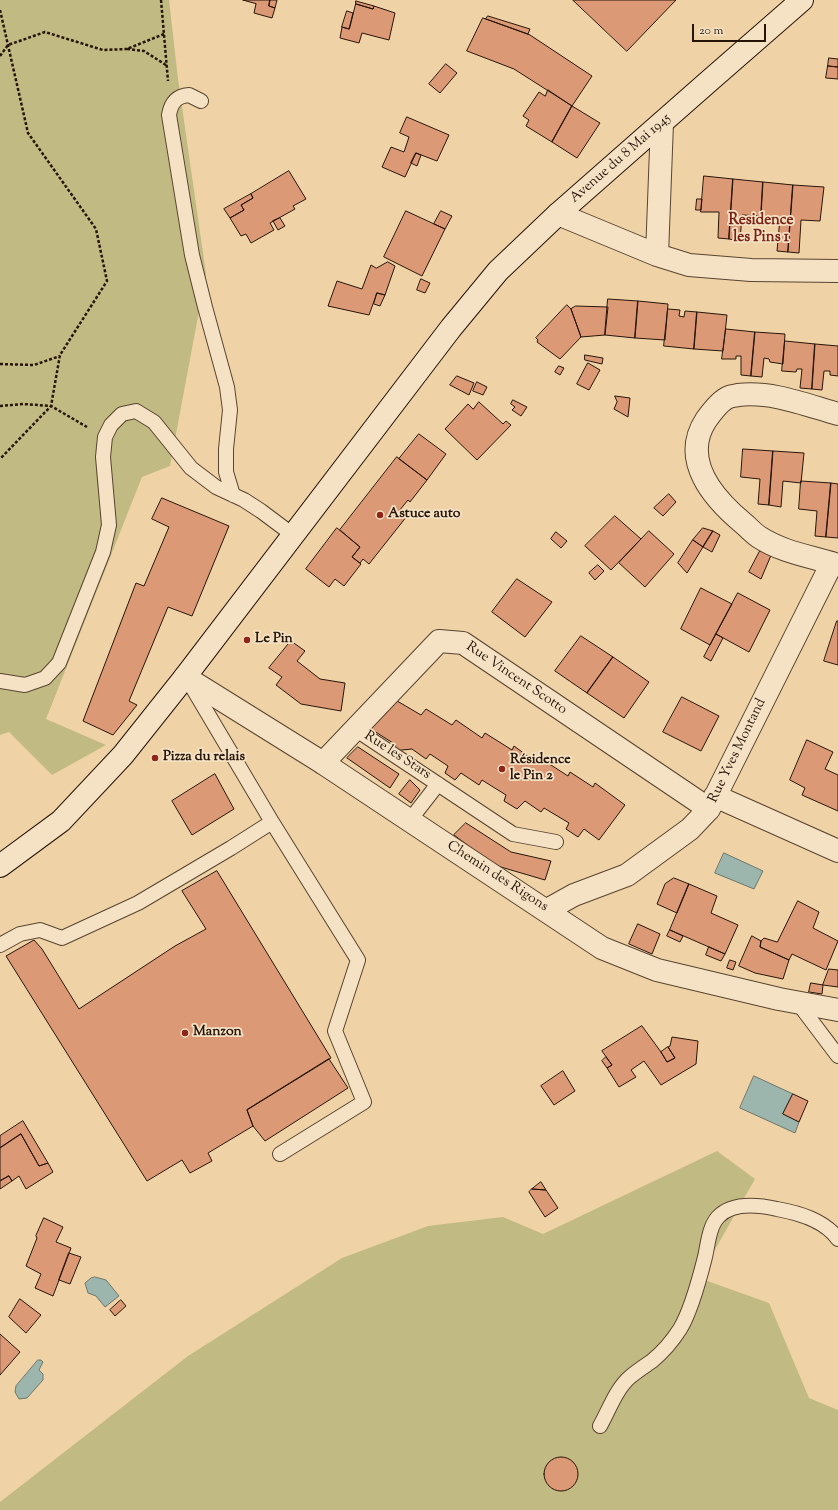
<!DOCTYPE html>
<meta charset="utf-8">
<style>
body{margin:0}
#map{position:relative;width:838px;height:1510px;overflow:hidden;background:#efd3a6;font-family:"Sorts Mill Goudy",serif}
canvas{display:block}
.scale{position:absolute;left:692px;top:24px;width:74px;height:18px;box-sizing:border-box;border:2px solid #271509;border-top:0;padding-left:5px;font-size:12px;line-height:14px;white-space:nowrap;color:#271509;-webkit-text-stroke:3px #f5e2c5;paint-order:stroke}
</style>
<div id="map">
<canvas width="838" height="1510"></canvas>
<div class="scale">20 m</div>
</div>
<script>
const context = document.querySelector('canvas').getContext('2d');
context.lineJoin = 'round';
function paint(path, color) {
  context.fillStyle = color;
  context.fill(path, 'evenodd');
}
function trace(path, color, width, dash) {
  context.strokeStyle = color;
  context.lineWidth = width;
  context.lineCap = dash ? 'butt' : 'round';
  context.setLineDash(dash || []);
  context.stroke(path);
}
function drawText(font, color, halo, rows, align = 'center') {
  context.font = font + ' "Sorts Mill Goudy",serif';
  context.lineWidth = 3.5;
  context.setLineDash([]);
  context.textBaseline = 'middle';
  context.strokeStyle = halo;
  context.fillStyle = color;
  for (const [text, x, y, turn = 0] of rows) {
    context.save();
    context.translate(x, y);
    context.rotate((+turn || 0) * Math.PI / 180);
    context.textAlign = isNaN(turn) ? turn : align;
    if (halo) context.strokeText(text, 0, 0);
    context.fillText(text, 0, 0);
    context.restore();
  }
}
paint(new Path2D(`
 M0,0H169L178,79L206,274L170,466L142,477L46,719L106,745L52,775L9,732L0,735Z
 M717,1151L755,1179L699,1278L769,1303L809,1398L838,1410V1510H0V1502L188,1356L342,1258L428,1226L503,1217L543,1234Z`), '#c1ba82');
const water = new Path2D(`
 M724,853L763,871L754,889L715,873Z
 M754,1076L793,1094L783,1114L799,1122L795,1133L740,1108Z
 M95,1277L106,1280L119,1296L105,1307L96,1296L88,1293L85,1283L91,1278Z
 M38,1360H41L43,1362L39,1370L43,1374V1380L27,1398L19,1399L15,1392L16,1386Z`);
paint(water, '#9cb6ae');
trace(water, '#6d766c', 1);
const building = new Path2D(`
 M243,0H270L269,6L275,8L272,18L254,13L256,4Z
 M270,0H277L275,8L269,6Z
 M573,0H676L627,51Z
 M356,1L374,6L373,9L356,4Z
 M356,4L373,9L374,6L395,13L389,40L362,33L359,43L340,38L342,27L349,29Z
 M347,11L353,13L349,29L342,27Z
 M488,16L530,29L528,34L486,19Z
 M483,18L530,35L592,76L572,106L514,69L467,51Z
 M829,58L838,59V67L828,66Z
 M446,64L457,73L440,93L429,84Z
 M828,66L838,67V79L826,78Z
 M548,90L572,106L552,142L526,126L529,120L523,116L539,92L545,96Z
 M572,106L600,123L577,158L552,142Z
 M407,117L449,135L437,161L416,153L405,177L382,167L391,147L404,152L409,137L400,133Z
 M416,153L421,155L417,166L411,163Z
 M289,171L306,199L293,206L295,209L270,223L274,230L251,243L246,234L241,236L230,218L244,210L241,205L253,198L251,194Z
 M704,176L733,179L729,239L718,238L719,212H701Z
 M733,179L763,182L761,216L742,215L740,241L729,239Z
 M763,182L793,185L788,252L777,251L780,218L761,216Z
 M793,185L824,187L820,221L801,220L799,253L788,252Z
 M251,194L253,198L241,205L244,210L230,218L224,209Z
 M697,199H702L701,210H696Z
 M406,211L445,229L422,276L384,257Z
 M441,211L452,216L445,229L434,224Z
 M280,218L285,226L278,230L273,221Z
 M388,262L395,266L385,295L377,293L369,315L328,306L337,281L362,289L371,265L376,268Z
 M421,279L430,283L425,293L417,290Z
 M377,293L385,295L380,306L374,304Z
 M608,299L638,301L635,338L605,335Z
 M638,301L668,304L665,340L635,338Z
 M567,305L571,309L581,337L560,359L537,342L538,340L536,338Z
 M576,306L608,307L605,335L581,337L571,309Z
 M668,309L680,310L679,316L684,317L685,311L697,312L694,349L664,346Z
 M697,312L727,315L723,351L694,349Z
 M726,329L755,332L751,376L741,375V356H736V359H722Z
 M755,332L785,334L783,364L770,362L769,359L764,358L762,377L751,376Z
 M785,341L815,344L812,389L800,388L802,369H797L796,372L782,371Z
 M815,344L838,346V376L830,375V371H824L822,390L812,389Z
 M585,355L603,358L602,364L585,360Z
 M588,363L600,370L589,390L577,384Z
 M559,366L564,368L560,375L555,372Z
 M457,376L474,383L469,395L450,385Z
 M477,382L487,387L483,395L473,391Z
 M615,396L630,398L628,417L614,409L617,402Z
 M513,400L527,407L521,416L512,410L515,407L511,404Z
 M479,402L503,424L506,421L511,425L477,460L445,429L468,404L473,409Z
 M419,434L446,454L427,480L399,459Z
 M743,449L773,451L769,505L758,504L760,479L741,477Z
 M773,451L804,453L801,483L783,481L781,507L769,505Z
 M397,457L427,480L410,502L408,500L399,511L407,516L369,564L363,559L360,563L352,557L360,547L340,530Z
 M801,481L831,483L826,537L815,536L817,511L799,509Z
 M831,483L838,484V538L826,537Z
 M669,494L676,502L663,516L654,508Z
 M162,498L229,526L192,616L168,607L129,701L137,705L113,735L83,721L136,583L144,586L169,527L152,519Z
 M615,516L641,539L611,570L585,546Z
 M337,528L360,547L352,557L361,564L344,586L335,579L329,587L306,569Z
 M703,528L713,531L703,547L693,540Z
 M649,531L674,554L645,587L619,563Z
 M713,531L720,535L712,552L703,547Z
 M556,532L567,541L561,548L551,539Z
 M693,540L703,547L687,573L678,563Z
 M760,551L772,553L761,579L749,572Z
 M598,565L604,571L595,580L589,573Z
 M517,579L552,602L525,637L492,612Z
 M701,588L732,604L710,645L681,629Z
 M738,593L770,610L749,652L716,634Z
 M837,621H838V665L824,661Z
 M716,634L723,638L711,661L704,657Z
 M581,636L613,657L587,693L555,671Z
 M291,641L305,651L297,661L320,679L345,683L341,711L301,704L276,685L282,677L269,668Z
 M613,657L649,682L624,718L587,693Z
 M682,697L719,716L701,751L663,732Z
 M392,698L421,715L426,709L452,725L456,720L482,738L485,733L512,750L514,746L537,763L540,758L568,776L570,772L593,787L595,783L625,805L599,840L584,829L578,837L566,829L569,823L544,808L541,812L525,801L517,809L504,801L506,795L482,780L479,785L461,773L455,780L445,773L448,766L430,754L426,759L412,749L392,751L396,745L371,729Z
 M807,740L833,752L825,769L838,775V811L802,795L805,788L790,780Z
 M358,747L399,774L390,788L347,758Z
 M215,774L234,809L192,835L172,801Z
 M410,780L420,790L411,803L399,794Z
 M466,823L511,852L551,861L545,880L494,865L454,835Z
 M217,871L331,1058L247,1110L253,1126L208,1153L212,1161L190,1173L182,1160L147,1181L6,956L34,940L42,949L79,1009L175,946L206,929L182,891Z
 M674,878L689,884L677,913L657,904L665,884Z
 M689,884L717,896L711,913L738,925L725,954L670,930Z
 M798,901L819,912L813,928L838,941L826,970L792,954L789,960L760,947L761,941L764,938L777,942Z
 M638,924L660,934L652,954L629,944Z
 M670,930L683,936L680,942L667,936Z
 M752,936L761,941L760,947L789,960L783,979L755,973L739,966Z
 M709,947L725,954L721,961L706,955Z
 M730,960L736,962L733,970L727,968Z
 M829,969L838,970V987L823,985Z
 M811,983L823,985L822,994L809,992Z
 M642,1026L661,1052L667,1062L675,1058L668,1047L670,1046L672,1037L698,1041L696,1064L661,1085L644,1061L631,1070L636,1077L619,1087L607,1068L612,1065L602,1051Z
 M668,1047L675,1058L667,1062L661,1052Z
 M606,1057L612,1065L607,1068L602,1061Z
 M329,1059L348,1088L265,1141L253,1126L247,1110Z
 M563,1071L575,1091L554,1105L541,1086Z
 M793,1094L808,1101L799,1122L783,1114Z
 M23,1121L48,1163L39,1166L21,1134L0,1148V1136Z
 M21,1134L39,1166L48,1163L53,1172L26,1189L19,1176L12,1181L9,1176L0,1181V1148Z
 M9,1176L12,1181L0,1189V1181Z
 M541,1182L546,1190L532,1189Z
 M532,1189L546,1190L558,1208L545,1217L529,1192Z
 M44,1218L63,1227L56,1242L71,1248L53,1296L35,1288L41,1274L26,1266L37,1238L36,1236Z
 M69,1253L81,1257L70,1284L59,1280Z
 M20,1299L41,1315L26,1333L9,1317Z
 M121,1300L126,1306L115,1316L110,1310Z
 M0,1334L20,1352L0,1375Z
 M544 1474a17 17 0 1 1 34 0a17 17 0 1 1-34 0Z`);
paint(building, '#dc9976');
trace(building, '#271509', 1);
const service = new Path2D(`
 M201,101L189,95C176,96 171,103 169,115L192,255L205,307L227,387L230,410L226,449V472L233,495
 M0,681L25,685L45,678L59,663L103,552L109,525L103,457L105,437L111,425L122,414L136,411L154,422L191,468L216,487L244,500L261,511L293,535
 M189,682L272,822L358,960L335,1031L364,1102L280,1154
 M355,729L513,834L556,842
 M410,820L438,784
 M0,945L20,934L40,930L62,938L138,903L231,848L272,822
 M798,1003L838,1056
 M600,1426C609,1410 616,1389 630,1377C637,1371 645,1366 652,1361C663,1352 673,1340 680,1329C691,1311 700,1277 705,1257C708,1244 709,1227 718,1217C732,1202 759,1205 777,1209C799,1213 824,1220 838,1239`);
const minor = new Path2D(`
 M558,214L657,255L689,265L751,270L838,271
 M657,255L662,123
 M838,414C806,405 772,391 738,395C735,396 731,396 729,397C721,400 711,413 706,420C680,460 713,498 743,523C748,527 753,533 759,537C784,553 810,556 838,565
 M323,763L439,641L463,643L709,809
 M715,796L838,851
 M547,910L574,895L627,875L690,829L709,809L832,563`);
const tertiary = new Path2D(`
 M185,677L323,763L602,948L657,970L779,999L838,1010`);
const secondary = new Path2D(`
 M0,866L61,821L123,755L185,677L451,328L498,271L558,214L708,82L802,0`);
trace(service, '#594430', 16);
trace(minor, '#594430', 24);
trace(tertiary, '#594430', 24);
trace(secondary, '#271509', 24);
trace(new Path2D(`
 M161,0L168,81
 M0,10L28,133L96,229L107,281L60,355L51,406L0,459
 M164,34L127,49L144,51L166,65
 M0,56L8,45L45,32L103,50L127,49
 M0,364L34,365L60,356
 M0,406L23,404L51,406L87,427`), '#271509', 2.5, [3, 2]);
trace(service, '#f5e2c5', 14);
trace(minor, '#f5e2c5', 22);
trace(tertiary, '#f5e2c5', 22);
trace(secondary, '#f5e2c5', 22);
for (const [x, y, r, color] of [
 [380,515,4,"#8f2418"],
 [247,640,4,"#8f2418"],
 [155,758,4,"#8f2418"],
 [502,769,4,"#8f2418"],
 [185,1033,4,"#8f2418"]
]) {
  const dot = new Path2D();
  dot.arc(x, y, r, 0, 2 * Math.PI);
  context.fillStyle = color;
  context.fill(dot);
  trace(dot, '#f5e2c5', 1.5);
}
drawText('14px', '#271509', '#f5e2c5', [
 ["Avenue du 8 Mai 1945",621,159,-41],
 ["Rue Vincent Scotto",516,679,34],
 ["Rue Yves Montand",738,751,-64],
 ["Rue les Stars",397,756,33],
 ["Chemin des Rigons",497,877,33]
]);
drawText('bold 14px', '#271509', '#f5e2c5', [
 ["Astuce auto",388,515],
 ["Le Pin",255,640],
 ["Pizza du relais",163,758],
 ["Résidence",510,761],
 ["le Pin 2",510,777],
 ["Manzon",193,1033]
], 'left');
drawText('bold 15px', '#7a1f14', '#f5e2c5', [
 ["Residence",761,221],
 ["les Pins 1",761,238]
]);
</script>
